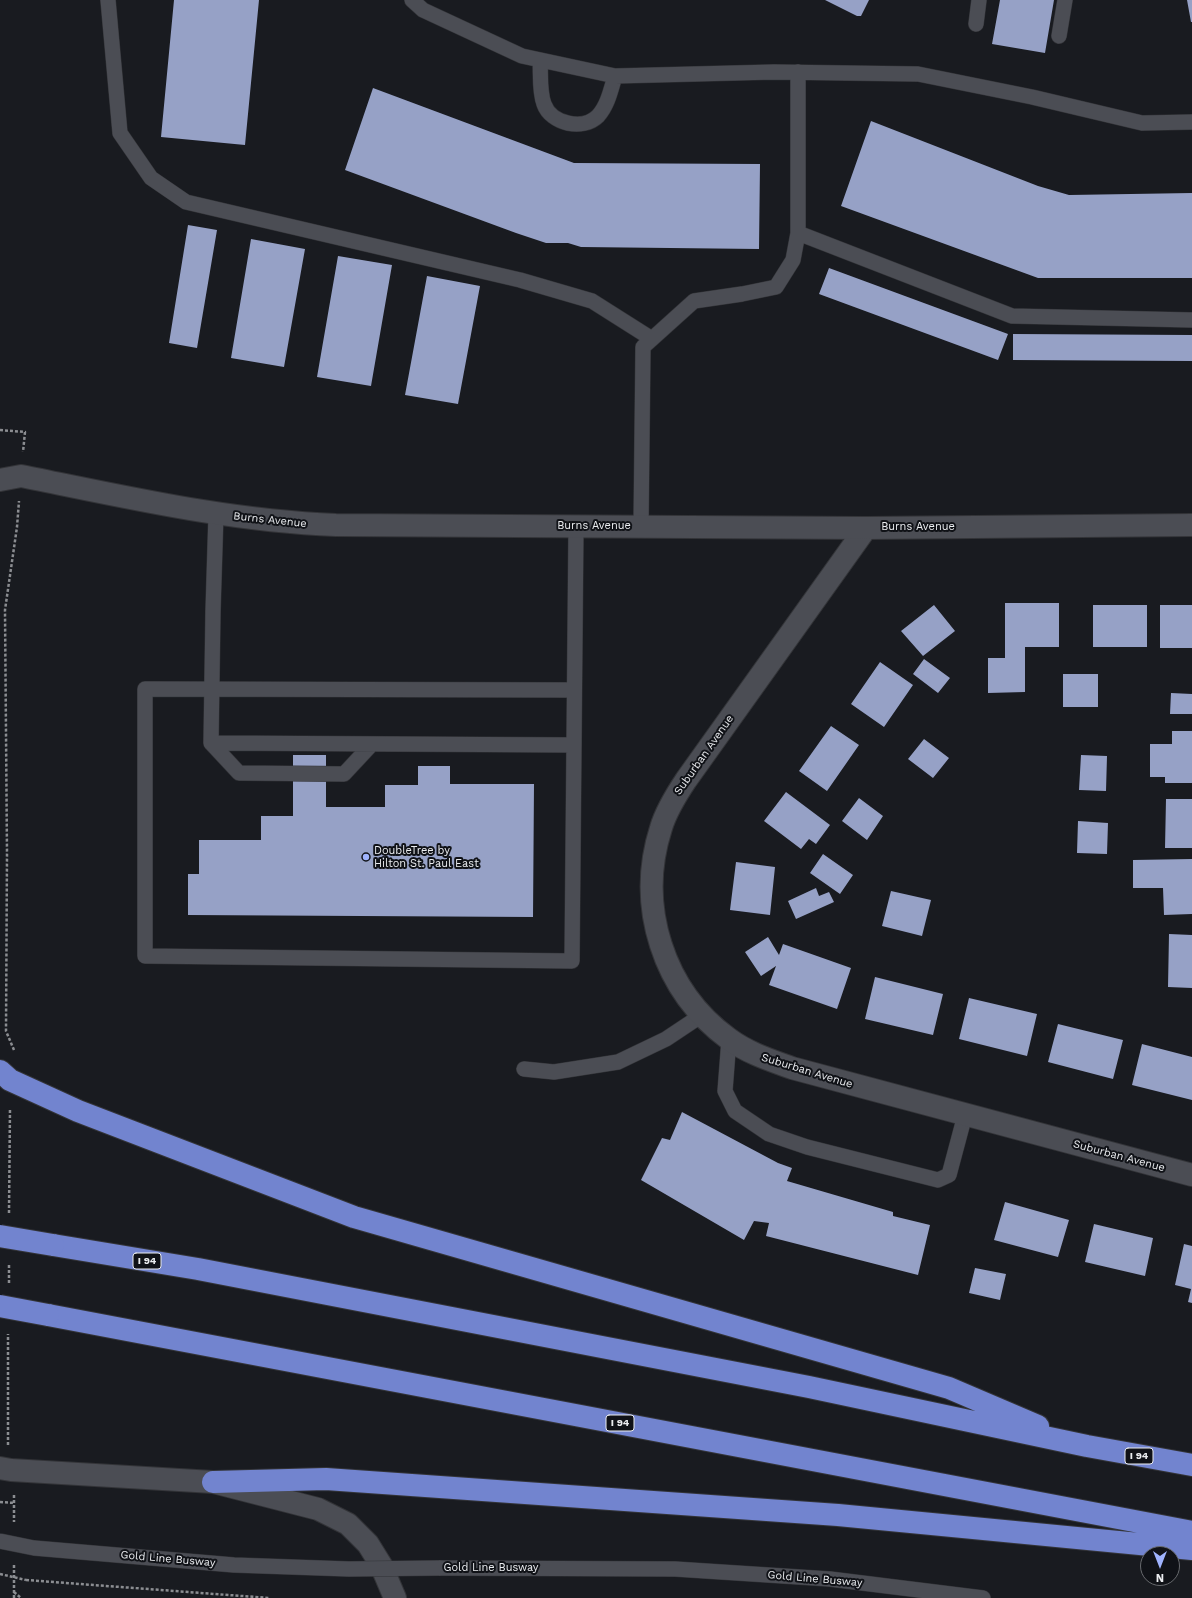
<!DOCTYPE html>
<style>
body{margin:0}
#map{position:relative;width:1192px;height:1598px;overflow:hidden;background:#191b20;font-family:"Work Sans",sans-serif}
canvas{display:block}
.north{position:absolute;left:1140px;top:1546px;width:40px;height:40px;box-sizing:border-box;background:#101217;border:1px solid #686a6e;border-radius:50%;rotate:180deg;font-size:11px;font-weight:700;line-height:16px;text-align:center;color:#ebedf0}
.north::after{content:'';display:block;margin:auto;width:14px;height:18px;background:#9fb3fd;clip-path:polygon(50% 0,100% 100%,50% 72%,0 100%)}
</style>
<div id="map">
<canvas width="1192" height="1598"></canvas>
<div class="north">N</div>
</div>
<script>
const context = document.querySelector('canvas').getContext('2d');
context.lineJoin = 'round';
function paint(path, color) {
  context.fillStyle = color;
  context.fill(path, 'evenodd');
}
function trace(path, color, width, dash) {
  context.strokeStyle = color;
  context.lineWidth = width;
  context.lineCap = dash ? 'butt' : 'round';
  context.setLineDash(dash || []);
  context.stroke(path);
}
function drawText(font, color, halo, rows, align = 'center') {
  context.font = font + ' "Work Sans",sans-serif';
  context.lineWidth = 4;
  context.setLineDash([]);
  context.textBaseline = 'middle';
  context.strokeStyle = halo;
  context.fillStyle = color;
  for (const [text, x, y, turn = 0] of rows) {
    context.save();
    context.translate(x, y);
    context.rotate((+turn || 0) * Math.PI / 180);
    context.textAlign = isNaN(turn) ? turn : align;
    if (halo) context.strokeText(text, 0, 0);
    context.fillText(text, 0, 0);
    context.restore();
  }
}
paint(new Path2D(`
 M174,0H259L245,145L161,137Z
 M825,0H869L861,16H857Z
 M1000,0H1054L1045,53L992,44Z
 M1187,0H1192V22H1191Z
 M373,88L574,163L760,164L759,249L581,247L568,243H546L516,233L345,170Z
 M871,121L1038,186L1069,195L1192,193V278H1038L841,206Z
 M188,225L217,230L197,348L169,343Z
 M251,239L305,249L284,367L231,358Z
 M338,256L392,265L371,386L317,377Z
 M829,268L1008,334L998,360L819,294Z
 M427,276L480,286L458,404L405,395Z
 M1013,334L1192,335V361L1013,360Z
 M1005,603H1059V647H1025V692L988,693V658H1005Z
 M934,605L955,631L923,656L901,631Z
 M1093,605H1147V647H1093Z
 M1160,605H1192V648H1160Z
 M924,659L950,678L938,693L913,674Z
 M880,662L913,685L884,727L851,704Z
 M1063,674H1098V707H1063Z
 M1171,693L1192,694V714H1170Z
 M831,726L859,745L827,791L799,771Z
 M1172,731H1192V783H1165V777H1150V744H1172Z
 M924,739L949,758L933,778L908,759Z
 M293,755H326V807H385V785H418V766H450V784H534L533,917L188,915V874H199V840H261V816H293Z
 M1081,755L1107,756L1106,791L1079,790Z
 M786,792L830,825L816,844L809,839L801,849L764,821Z
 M859,798L883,816L867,840L842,821Z
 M1166,799H1192V848H1165Z
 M1078,821L1108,823L1107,854L1077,853Z
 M823,854L853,875L840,894L810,873Z
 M1192,859V914L1164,915L1163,888H1133V860Z
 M736,862L775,867L770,915L730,910Z
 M816,888L819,896L829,892L834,902L796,919L788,901Z
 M891,891L931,900L922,936L882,926Z
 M1169,934L1192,935V988L1168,987Z
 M768,937L779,955L783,944L851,968L837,1009L769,985L776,966L761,976L745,952Z
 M875,977L943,994L933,1035L865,1019Z
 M969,998L1037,1014L1027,1056L959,1039Z
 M1058,1024L1123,1040L1113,1079L1048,1062Z
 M1142,1044L1192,1057V1100L1132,1085Z
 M682,1112L778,1163L792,1168L787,1181L893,1212V1216L930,1225L918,1275L766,1236L769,1223L754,1221L744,1240L641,1180L662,1138L670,1140Z
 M1005,1202L1069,1220L1058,1257L994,1240Z
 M1094,1224L1153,1238L1145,1276L1085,1262Z
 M1184,1244L1192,1246V1303L1188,1302L1191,1289L1175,1285Z
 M975,1268L1006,1274L1000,1300L969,1293Z`), '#96a1c6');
const lane = new Path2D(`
 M108,0L120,133L151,178L186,202L520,280L592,301L652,339
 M412,0L423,10L522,56L615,76L774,72L918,74L1032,97L1142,123L1192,122
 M976,24L979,0
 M1059,36L1065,0
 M540,60C541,74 539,91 544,104C551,124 583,131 598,116C608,105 611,89 615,76
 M798,233L1012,316L1192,320
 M216,514L213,611L211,743L574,745
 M641,527L643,347L694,301L742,294L776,287L793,260L798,233V72
 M574,690L145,689V956L572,961L576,526
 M211,743L239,773L344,774L372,744
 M729,1039L725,1091L735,1111L769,1134L807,1147L938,1180L949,1175L965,1115
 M524,1069L554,1072L618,1062L666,1039L702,1015
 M439,1568L675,1569L830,1579L983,1598`);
const street = new Path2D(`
 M866,528L686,780C676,795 666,811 661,828C636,906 663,991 729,1039C748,1053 770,1060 792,1068L1192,1175`);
const secondary = new Path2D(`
 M0,480L21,476C126,497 228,521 336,525L866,528L1192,525
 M0,1468L11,1470L213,1482L318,1509L348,1524L368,1544L381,1565L395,1598`);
const highway = new Path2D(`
 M0,1071L10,1080L78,1111L354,1217L949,1388L1038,1426
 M53,1245L198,1269L809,1387L1087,1446L1192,1465
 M48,1315L1192,1532
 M213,1482L326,1479L838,1515L1192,1549`);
trace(lane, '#333438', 16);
trace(street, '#333438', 24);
trace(secondary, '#333438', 24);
trace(highway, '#333438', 24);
trace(new Path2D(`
 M0,430L25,432L23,452
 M14,1050L6,1031L7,853L5,610L17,527L19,501
 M9,1213L10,1108
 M9,1283V1264
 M8,1445V1334
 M14,1495V1522
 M0,1502L15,1503
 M14,1565V1598
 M26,1580L269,1598
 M14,1592L21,1598`), '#8b8d91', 2.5, [3, 2]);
trace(lane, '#4b4d54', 15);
trace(street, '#4b4d54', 22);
trace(secondary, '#4b4d54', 22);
trace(highway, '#7284cf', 22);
const laneBridge = new Path2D(`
 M0,1541L34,1548L234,1565L349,1569L439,1568`);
const highwayBridge = new Path2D(`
 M0,1236L53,1245
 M0,1306L48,1315`);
trace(laneBridge, '#333438', 16, []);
trace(highwayBridge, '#333438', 24, []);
trace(new Path2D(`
 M0,1574L26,1580`), '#8b8d91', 2.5, [3, 2]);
trace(laneBridge, '#4b4d54', 15);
trace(highwayBridge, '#7284cf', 22);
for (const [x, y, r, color] of [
 [366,857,4,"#9fb3fd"]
]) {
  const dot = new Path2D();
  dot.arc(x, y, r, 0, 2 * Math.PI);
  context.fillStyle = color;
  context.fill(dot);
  trace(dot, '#101217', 1.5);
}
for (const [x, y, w] of [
 [147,1261,28],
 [620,1423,28],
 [1139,1456,28]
]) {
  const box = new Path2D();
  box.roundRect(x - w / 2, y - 8, w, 16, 3);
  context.fillStyle = '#101217';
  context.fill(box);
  trace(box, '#ebedf0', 1);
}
drawText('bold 10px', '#ebedf0', null, [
 ["I 94",147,1261],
 ["I 94",620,1423],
 ["I 94",1139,1456]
]);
drawText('11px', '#ebedf0', '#101217', [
 ["Burns Avenue",270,520,6],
 ["Burns Avenue",594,526],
 ["Burns Avenue",918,527],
 ["Suburban Avenue",704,755,-55],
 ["Suburban Avenue",807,1071,17],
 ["Suburban Avenue",1119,1156,15],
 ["Gold Line Busway",168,1559,5],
 ["Gold Line Busway",491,1568],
 ["Gold Line Busway",815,1579,5]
]);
drawText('11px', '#ebedf0', '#101217', [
 ["DoubleTree by",374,851],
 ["Hilton St. Paul East",374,864]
], 'left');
</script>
